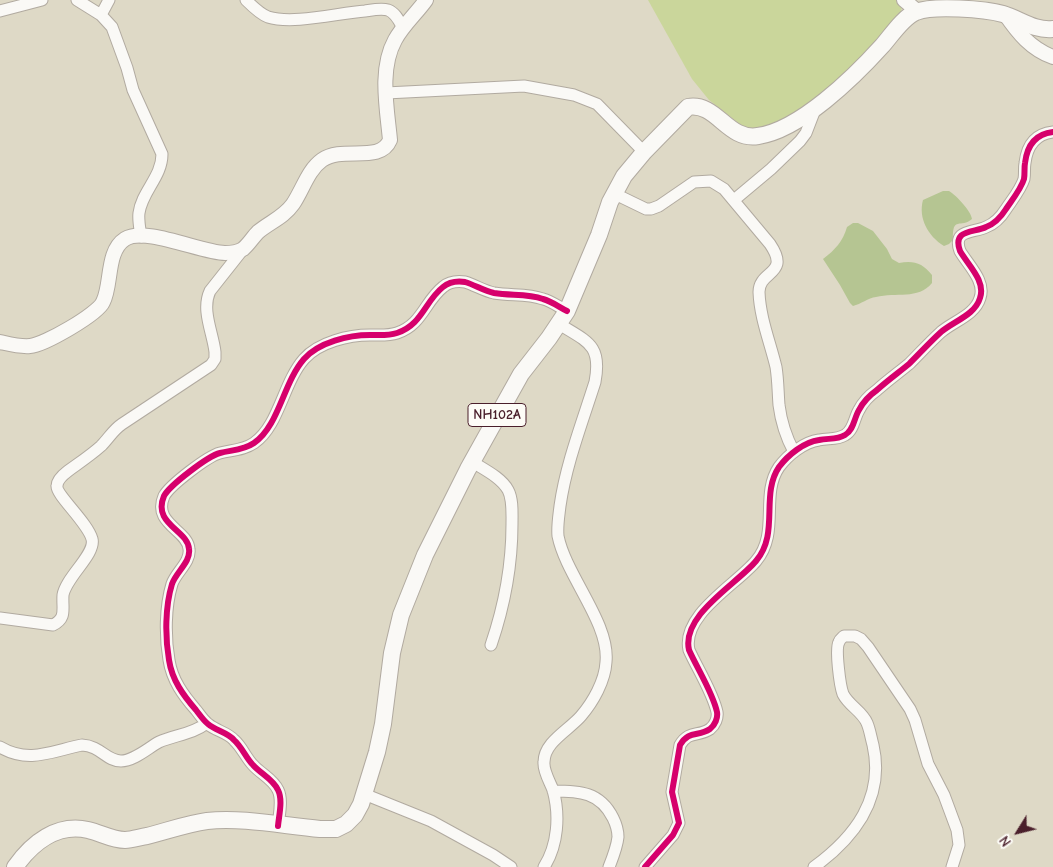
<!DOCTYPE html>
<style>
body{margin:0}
#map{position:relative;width:1053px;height:867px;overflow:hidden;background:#ded9c6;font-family:"Comic Neue",sans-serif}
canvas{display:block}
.north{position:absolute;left:993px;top:807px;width:50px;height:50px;-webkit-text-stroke:4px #fdfcf7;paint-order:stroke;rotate:234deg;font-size:14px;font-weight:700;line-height:20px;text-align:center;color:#4a1f2b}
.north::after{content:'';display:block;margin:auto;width:18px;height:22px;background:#4a1f2b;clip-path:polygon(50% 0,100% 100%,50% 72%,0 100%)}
</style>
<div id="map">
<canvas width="1053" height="867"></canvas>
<div class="north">N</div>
</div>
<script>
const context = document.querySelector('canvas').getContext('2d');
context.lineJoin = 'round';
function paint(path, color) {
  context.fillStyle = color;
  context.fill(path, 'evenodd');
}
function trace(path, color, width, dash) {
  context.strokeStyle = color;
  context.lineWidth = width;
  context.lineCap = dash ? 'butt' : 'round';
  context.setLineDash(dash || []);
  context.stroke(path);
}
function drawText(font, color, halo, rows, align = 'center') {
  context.font = font + ' "Comic Neue",sans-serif';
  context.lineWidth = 5;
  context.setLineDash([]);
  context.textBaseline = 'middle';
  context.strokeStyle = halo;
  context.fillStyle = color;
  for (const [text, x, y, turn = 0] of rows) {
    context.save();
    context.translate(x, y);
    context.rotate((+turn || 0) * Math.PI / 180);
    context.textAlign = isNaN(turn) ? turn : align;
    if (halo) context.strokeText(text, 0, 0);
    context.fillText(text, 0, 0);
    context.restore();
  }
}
paint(new Path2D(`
 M648,0H898L902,6L901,12L882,40L856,68L801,110L765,130L746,129L709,100L692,79Z`), '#cad69b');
paint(new Path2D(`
 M943,191H949C957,196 971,211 972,219C961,229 952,215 953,240L949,244L944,246C928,236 918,218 923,200Z
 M853,223H858L873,231L887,249L892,259L899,263C913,260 923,263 932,275V283C918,300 896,292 876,297C868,298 861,304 853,306L850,303L840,285L823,259C835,250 843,241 847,227Z`), '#b5c592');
const minor = new Path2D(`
 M77,0L101,15L112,27L127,68L133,90L162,154C162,177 142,191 139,213C138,220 140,229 141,237
 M246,0C252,6 260,14 268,17C293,25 338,13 365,11C372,10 381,8 388,10C396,13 399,21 403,28
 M0,11L42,0
 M101,15L109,0
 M386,93L524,86L574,95L597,104L644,152
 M613,193L646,209H651L659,206L694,182L711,181L724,189L770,244C791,275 759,270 759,292C760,318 770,342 776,367C778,379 778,392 779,405C781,421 786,437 794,452
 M734,200L771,169L800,141L806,133L816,107
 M471,461C483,469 501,477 508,490C513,499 512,514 512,524C512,567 505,604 491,645
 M0,618L53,625C67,618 62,609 63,595C66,577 96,554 92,539C88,523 56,495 57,486C57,480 64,474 68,471C79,463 91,455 101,446C109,438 113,430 122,424L211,365L215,359V352C213,333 201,310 210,291L244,248
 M0,747C29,764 52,751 82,745C101,746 106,761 121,761C134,761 148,748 159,742C175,735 193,734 207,723
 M553,791C580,791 600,792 613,818C616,824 618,830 618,837C617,847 613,857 609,867
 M364,794L431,821L493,855L511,867
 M278,826C279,815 283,800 278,790C273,779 261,774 253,765C246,758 242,747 234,740C227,732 216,731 208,724C203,720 200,715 196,710C183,695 172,680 169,660C165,637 165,607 172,584C176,572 191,562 189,549C188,530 152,524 164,496C170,485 208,456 220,453C232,450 244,450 254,443C279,426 283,383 304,359C319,342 349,335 370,335C379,335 388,336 397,333C422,325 425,301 443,287C449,282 458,281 465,282C475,285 484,291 494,293C511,296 527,293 543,299C551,301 559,307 567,311
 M544,867C558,845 560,815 553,790C550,782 543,771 544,762C544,742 569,730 581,716C593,702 605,681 606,662C610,623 566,576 558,536C557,526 559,515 560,506C566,464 582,423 595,382C602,345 588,342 559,324
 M645,867L673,835L679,823L672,792L680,745C689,730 698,737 710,729C715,725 718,718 717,712C713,693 697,668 689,650C681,615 737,584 756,561C780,533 760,495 779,467C788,455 804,442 819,440C828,438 837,440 845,435C854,430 854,418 859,410C863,402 870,395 877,390C887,381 898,373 909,364C920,353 930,342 941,332C954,321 975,315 980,298C986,281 968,265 960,251C952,229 974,233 986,227C994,224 1001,217 1006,209C1012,200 1021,189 1024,179C1025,174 1024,168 1025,163C1027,146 1035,134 1053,132
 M814,867C855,837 885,798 873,745C871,738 870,730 867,723C862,711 849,706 843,694C840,686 835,649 839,642C840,639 842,638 844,636H855L861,639L868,647L910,709L915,720L928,764L944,795L957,830L959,845L952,867`);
const major = new Path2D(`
 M904,0L917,11
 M1005,14C1018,33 1031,49 1053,57
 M0,342C9,344 20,347 30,346C44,345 98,314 103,302C112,285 106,251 125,239C145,226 202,253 225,253C231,253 238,252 243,249C249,244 253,237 258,232C270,222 284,217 293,204C303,189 308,170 322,160C343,145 380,164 390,140C387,108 379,69 395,40C403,25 416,14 426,0`);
const highway = new Path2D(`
 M15,867C32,843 57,823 88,830C101,833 112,840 125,840C132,840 140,837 147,836C167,831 186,824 207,821C242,817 285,826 320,829H336L346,824L355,815L361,804L377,752L383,724L392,653L401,615L425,555L468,469L521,374L549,338L567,311L599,235L610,202L624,176L644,152L688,107C717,102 727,141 758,136C800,130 854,77 882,46C891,36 903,17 916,12C933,5 985,9 1003,14C1020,19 1034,31 1053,29`);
trace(minor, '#b1aaa0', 13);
trace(major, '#b1aaa0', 16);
trace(highway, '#b1aaa0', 18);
trace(minor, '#faf9f6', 11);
trace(major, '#faf9f6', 14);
trace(highway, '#faf9f6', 16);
trace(new Path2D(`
 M278,826C279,815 283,800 278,790C273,779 261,774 253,765C246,758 242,747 234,740C227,732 216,731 208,724C203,720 200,715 196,710C183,695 172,680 169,660C165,637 165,607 172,584C176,572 191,562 189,549C188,530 152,524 164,496C170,485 208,456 220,453C232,450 244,450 254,443C279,426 283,383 304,359C319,342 349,335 370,335C379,335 388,336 397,333C422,325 425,301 443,287C449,282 458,281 465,282C475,285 484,291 494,293C511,296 527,293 543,299C551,301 559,307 567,311
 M645,867L673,835L679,823L672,792L680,745C689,730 698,737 710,729C715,725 718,718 717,712C713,693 697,668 689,650C681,615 737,584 756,561C780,533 760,495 779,467C788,455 804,442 819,440C828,438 837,440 845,435C854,430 854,418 859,410C863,402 870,395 877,390C887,381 898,373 909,364C920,353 930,342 941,332C954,321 975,315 980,298C986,281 968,265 960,251C952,229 974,233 986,227C994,224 1001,217 1006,209C1012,200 1021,189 1024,179C1025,174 1024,168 1025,163C1027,146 1035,134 1053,132`), '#d6006c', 6);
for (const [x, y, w] of [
 [497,415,58]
]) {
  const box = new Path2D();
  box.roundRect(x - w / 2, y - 11.5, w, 23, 4);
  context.fillStyle = '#fdfcf7';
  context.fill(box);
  trace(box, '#4a1f2b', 1);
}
drawText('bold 14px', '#4a1f2b', null, [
 ["NH102A",497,415]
]);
</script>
